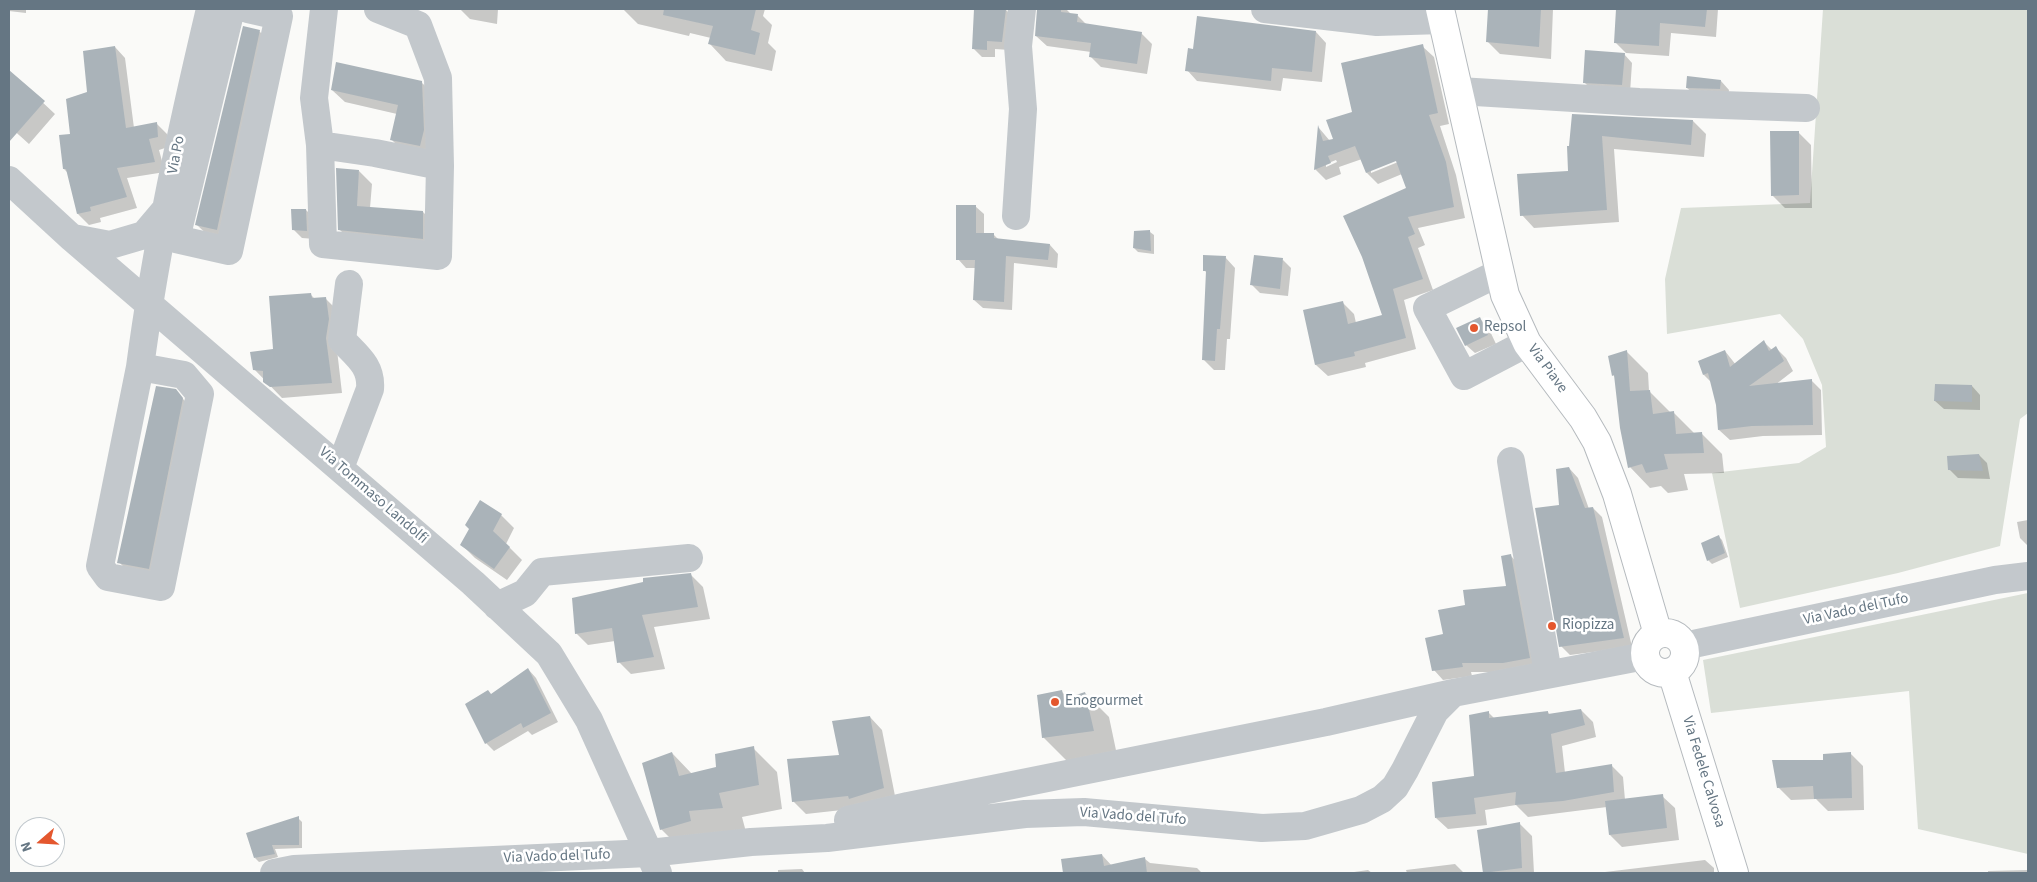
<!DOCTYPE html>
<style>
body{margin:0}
#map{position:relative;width:2037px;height:882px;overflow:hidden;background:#fafaf8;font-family:"Source Sans 3",sans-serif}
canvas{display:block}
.frame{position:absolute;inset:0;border:10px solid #657683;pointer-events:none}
.north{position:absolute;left:15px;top:817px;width:50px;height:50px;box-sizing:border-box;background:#fff;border:1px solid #c1c8cd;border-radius:50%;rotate:251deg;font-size:14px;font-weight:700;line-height:20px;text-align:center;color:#657683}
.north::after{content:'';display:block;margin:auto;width:18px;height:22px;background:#e4572e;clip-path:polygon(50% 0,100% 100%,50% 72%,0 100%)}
</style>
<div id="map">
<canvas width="2037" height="882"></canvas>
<div class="frame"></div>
<div class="north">N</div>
</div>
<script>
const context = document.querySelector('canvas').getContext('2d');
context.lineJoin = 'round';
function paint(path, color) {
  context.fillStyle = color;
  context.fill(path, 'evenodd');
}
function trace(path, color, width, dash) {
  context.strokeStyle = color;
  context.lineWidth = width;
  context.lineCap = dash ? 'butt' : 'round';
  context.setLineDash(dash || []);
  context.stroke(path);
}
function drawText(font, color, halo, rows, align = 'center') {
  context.font = font + ' "Source Sans 3",sans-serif';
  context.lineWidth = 5;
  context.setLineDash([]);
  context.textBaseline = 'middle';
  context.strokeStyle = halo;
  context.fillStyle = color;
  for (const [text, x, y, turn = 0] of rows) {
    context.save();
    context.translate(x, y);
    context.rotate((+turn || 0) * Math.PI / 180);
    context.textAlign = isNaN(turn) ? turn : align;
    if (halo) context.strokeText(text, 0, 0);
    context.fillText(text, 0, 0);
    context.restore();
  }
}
paint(new Path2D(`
 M1823,9H2028V413L2020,419L2000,546L1898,573L1740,608L1712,473L1799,463L1826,447L1822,385L1803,339L1780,314L1667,334L1665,279L1681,208L1810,203Z
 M2028,593V854L1918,829L1909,691L1711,713L1703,660Z`), '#dadfd7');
paint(new Path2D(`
 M9,9H26V13L9,11Z
 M460,9H498L497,24L470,19Z
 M623,9H765L763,16L772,25L768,43L776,51L772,71L726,61L710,44L711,38L690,33L689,36L638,24Z
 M976,9L1006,10L1014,18L1010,50L995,49V57H982L973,48Z
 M1038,9H1066L1072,15L1078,16L1087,25L1141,33L1152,44L1147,74L1101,67L1090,56L1091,52L1047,46L1036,36Z
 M1489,9H1553L1551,59L1500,54L1487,41Z
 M1617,9H1718L1716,37L1671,33L1669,56L1626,53L1615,42Z
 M259,31L276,48L234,246L214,241L197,225Z
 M1316,32L1326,43L1322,82L1283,78L1281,91L1197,81L1187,70L1194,50Z
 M1422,46L1434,57L1449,124L1440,126L1456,175L1465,218L1418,228L1425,245L1418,248L1433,290L1404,300L1416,349L1365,363L1366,367L1328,376L1316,365L1304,311L1342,302L1354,314L1356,323L1384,316L1407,188L1402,174L1378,184L1367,173L1362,159L1339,167L1341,174L1326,180L1315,169L1319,128L1330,141L1335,140L1353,112ZM1402,157L1403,160L1371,173V170ZM1336,160L1337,162L1326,167V164Z
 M115,47L125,58L134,128L156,123L167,134L168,147L159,150L165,172L127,178L137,208L100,218L101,222L89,225L78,214L68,173L64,169L71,135L89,93Z
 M1624,54L1632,63L1630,93L1593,91L1584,82Z
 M9,71L55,114L29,144L9,126Z
 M1721,81L1729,90L1728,97L1696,96L1687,88Z
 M422,83L435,95L433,158L404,152L392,140L397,114L345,102L332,90Z
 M1573,115L1693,121L1706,134L1704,157L1614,149L1619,222L1534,228L1522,215L1570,172Z
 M1798,132L1811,145L1812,208H1785L1772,195Z
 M359,171L372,184L370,208L423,212L436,225L435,251L352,242L339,229Z
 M975,206L984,214V234H993L999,240L1050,245L1058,254L1057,268L1014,263L1012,310L983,308L974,300L976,268H966L958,259Z
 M306,210L314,218L315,239L302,238L293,229Z
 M1150,232L1154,235V254L1138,252L1134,248Z
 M1225,257L1235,268L1230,339H1227L1225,370H1214L1203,359L1207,273L1205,271Z
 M1283,260L1291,268L1288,296L1260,293L1252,285Z
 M310,294L315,299L325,298L336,309L337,350L342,393L282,398L254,369L274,350Z
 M1480,319L1488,327L1496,344L1475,353L1466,345Z
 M1764,342L1772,350L1776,348L1786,358L1793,371L1775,385L1811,380L1821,390L1822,435L1763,436L1730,440L1719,430L1720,417L1711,382L1704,375L1699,361L1725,351L1736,365Z
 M1627,352L1648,373L1649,391L1670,412H1673L1694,433H1701L1722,454L1724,473L1684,474L1688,490L1668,493L1661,486L1650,488L1630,467L1616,378L1613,375Z
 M1972,386L1980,395V410L1944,409L1935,401Z
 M175,391L192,408L165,585L135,579L119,562Z
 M1979,455L1987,463L1990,479L1958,478L1949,469Z
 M1569,468L1578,478L1589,509L1593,508L1602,517L1632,647L1570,655L1561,646V506Z
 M501,515L514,528L506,544L522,560L507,580L475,558L462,545Z
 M2028,520V546L2020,538L2017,522Z
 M1718,536L1722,540L1728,557L1712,564L1708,560Z
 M1511,556L1520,566L1539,667L1513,672H1471L1472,676L1443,680L1434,670L1444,635L1466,606L1507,587Z
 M691,575L703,587L710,619L654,627L665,669L631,674L619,662L615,641L588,645L576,633Z
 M528,669L536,678L558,722L532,735L528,731L494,751L486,743L492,695Z
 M1062,692L1069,699L1085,693L1109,717L1117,755L1067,761L1043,737Z
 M1581,710L1593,722L1596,737L1562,746L1565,773L1611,765L1623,777L1625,800L1662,796L1675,808L1679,840L1622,847L1610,835L1607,807L1528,817L1516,805L1485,810L1487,825L1448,829L1436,818L1476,777L1488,712L1494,718L1548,712L1550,715Z
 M870,717L882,730L896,801L860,808L806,814L793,801L841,756Z
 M753,748L777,772L782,809L742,817L746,832L685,853L661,829L672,753L692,774L717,768Z
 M1850,753L1863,766L1864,810L1828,811L1816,799L1791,800L1778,787L1824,762Z
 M298,818L302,822V848L275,849L278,857L259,862L255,858Z
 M1519,823L1532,836L1534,873H1485L1484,872Z
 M1102,855L1112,866L1145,859L1150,863L1197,868L1202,873H1064L1062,860Z
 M1705,860L1714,868V873L1605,872Z
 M1455,864L1464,873H1407L1406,870Z
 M802,869L805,873H778V870Z
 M1368,870L1372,873H1347Z
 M2028,870V873H1988V871Z`), '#0003');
paint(new Path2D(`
 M664,9H756L751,30L760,33L755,55L708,44L713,26L663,15Z
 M974,9H1006L1002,42L987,41V50L972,49Z
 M1037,9H1061V12L1078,14L1077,22L1142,32L1137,64L1089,57L1091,43L1035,36Z
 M1488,9H1541L1539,47L1486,42Z
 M1616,9H1707L1705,27L1660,23L1659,46L1614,43Z
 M1197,16L1316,31L1312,72L1272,68L1271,81L1185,71L1188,48L1193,49Z
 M243,26L260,30L217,230L195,225Z
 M1423,44L1438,113L1429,115L1446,162L1454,207L1408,217L1415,234L1408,237L1423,279L1393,289L1406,338L1354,352L1355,356L1315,365L1303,310L1343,301L1348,324L1382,315L1362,257L1343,216L1406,188L1396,161L1366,173L1355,146L1328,156L1331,163L1314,170L1318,125L1323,141L1333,139L1326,120L1352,112L1341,63Z
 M115,46L126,128L157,122L158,137L149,139L155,162L117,168L127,197L90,207L91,211L77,214L66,169H63L59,135L70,134L66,99L87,92L83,51Z
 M1585,50L1625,53L1622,85L1583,83Z
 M336,62L422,81L424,130L420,146L390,140L398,105L331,90Z
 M9,70L45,101L9,142Z
 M1687,76L1721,80L1720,89L1686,88Z
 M1572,114L1693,120L1691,145L1602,136L1607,210L1520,216L1517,174L1568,171L1567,146H1569Z
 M1770,131H1799V195L1771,196Z
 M336,168L359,170L357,206L423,211V239L338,230Z
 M956,205H976V233H994V238L1050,244L1048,260L1006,256L1004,302L973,300L975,260H956Z
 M291,209H306L307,231L292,230Z
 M1150,230L1151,251L1133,248L1134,231Z
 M1203,255L1226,256L1220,329H1217L1215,361L1202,360L1206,271H1203Z
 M1254,255L1283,258L1280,289L1250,285Z
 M311,293L312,298L326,297L329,319L326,338L332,383L270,387L263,382V371L253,370L250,352L273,349L269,296Z
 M1480,317L1488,335L1465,346L1456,328Z
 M1764,340L1769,351L1776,346L1784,361L1749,386L1812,379L1813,425L1752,426L1718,430L1716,405L1708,373L1703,375L1698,361L1725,350L1730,367Z
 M1627,350L1630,391L1650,390L1653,414L1674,411L1676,434L1702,432L1704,453L1664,454L1668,469L1646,473L1642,464L1628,468L1620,428L1614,375L1612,376L1608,356Z
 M1935,384L1972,385V402L1934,401Z
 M156,386L176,389L183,398L149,569L117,563Z
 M1979,454L1983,471L1948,470L1947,456Z
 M1569,467L1585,508L1593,507L1624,638L1559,647L1535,508L1559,505L1556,469Z
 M480,500L502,514L493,531L510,547L494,569L460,545L469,529L465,525Z
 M1719,535L1725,553L1707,561L1701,543Z
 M1511,554L1530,658L1503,663H1462L1463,667L1432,671L1425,638L1443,634L1438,610L1465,605L1463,590L1506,586L1501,556Z
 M691,573L698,607L642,615L654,657L617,663L612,628L575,634L572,598L643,582V578Z
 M528,668L551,713L523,728L521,723L485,744L465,704L488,690L491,694Z
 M1062,690L1064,699L1085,692L1094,731L1042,738L1037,695Z
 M1581,709L1585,725L1551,734L1556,773L1612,764L1614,792L1563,801L1515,805L1516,792L1474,798L1476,814L1435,818L1432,782L1474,776L1469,715L1489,711V718L1548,711V714Z
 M870,716L884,788L849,799L848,796L792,802L787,759L839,755L832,721Z
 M754,746L759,785L719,793L723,808L689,811L691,821L660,830L642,763L672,752L679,776L716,767L715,754Z
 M1851,752L1852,798L1814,799L1813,786L1777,788L1772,760H1823V754Z
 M1663,794L1667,828L1609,835L1605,801Z
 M299,816V845H272L275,854L254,858L246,833Z
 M1520,822L1522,868L1483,873L1477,830Z
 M1102,854L1104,866L1145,857L1147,873H1063L1061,859Z`), '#aab3b9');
const major = new Path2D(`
 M1440,9L1505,295L1527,343L1583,418L1597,442L1617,494L1658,634
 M1645 653a20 20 0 1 1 40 0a20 20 0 1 1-40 0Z
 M1672,672L1734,873`);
trace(major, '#b5babe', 30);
trace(new Path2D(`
 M231,9L176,239L229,251L279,16L248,9
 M324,9L314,98L320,145L375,153L440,166L438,78L418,25L378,9
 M1265,9L1377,22L1443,20
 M1459,91L1639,102L1806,108
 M320,145L323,244L438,256L440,166
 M9,180L72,238L473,583L549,654L589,720L658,873
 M1016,216L1023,109L1018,46L1022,9
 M73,238L110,245L144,235L166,209
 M1499,273L1427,308L1464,376L1527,343
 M140,367L100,566L108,577L161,587L200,394L184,375L140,367C156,246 182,127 210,9
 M1511,461C1522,533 1537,603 1548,674
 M340,468L370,389C372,366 357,356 342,340L349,284
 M497,606L525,593L542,572L689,558
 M1684,646L1995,580L2028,576
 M848,820L908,806L1326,722L1453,693L1645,656
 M274,873L294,869L649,853L751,842L827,838L1025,814L1084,812L1262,828L1305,826L1361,810L1382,799L1395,787L1405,770L1435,711L1453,693`), '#c3c8cc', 28);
trace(major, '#fff', 28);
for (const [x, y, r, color] of [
 [1474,328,5,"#e4572e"],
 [1552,626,5,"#e4572e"],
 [1055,702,5,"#e4572e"]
]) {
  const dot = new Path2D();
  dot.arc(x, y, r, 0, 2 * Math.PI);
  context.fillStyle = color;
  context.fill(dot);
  trace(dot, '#fff', 2);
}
drawText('15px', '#657683', '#fff', [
 ["Via Po",177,155,-79],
 ["Via Piave",1547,369,54],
 ["Via Tommaso Landolfi",373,496,41],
 ["Via Vado del Tufo",1856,610,-12],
 ["Via Fedele Calvosa",1703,772,73],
 ["Via Vado del Tufo",1133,817,4],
 ["Via Vado del Tufo",557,857,-2]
]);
drawText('15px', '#657683', '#fff', [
 ["Repsol",1484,328],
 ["Riopizza",1562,626],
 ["Enogourmet",1065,702]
], 'left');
</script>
